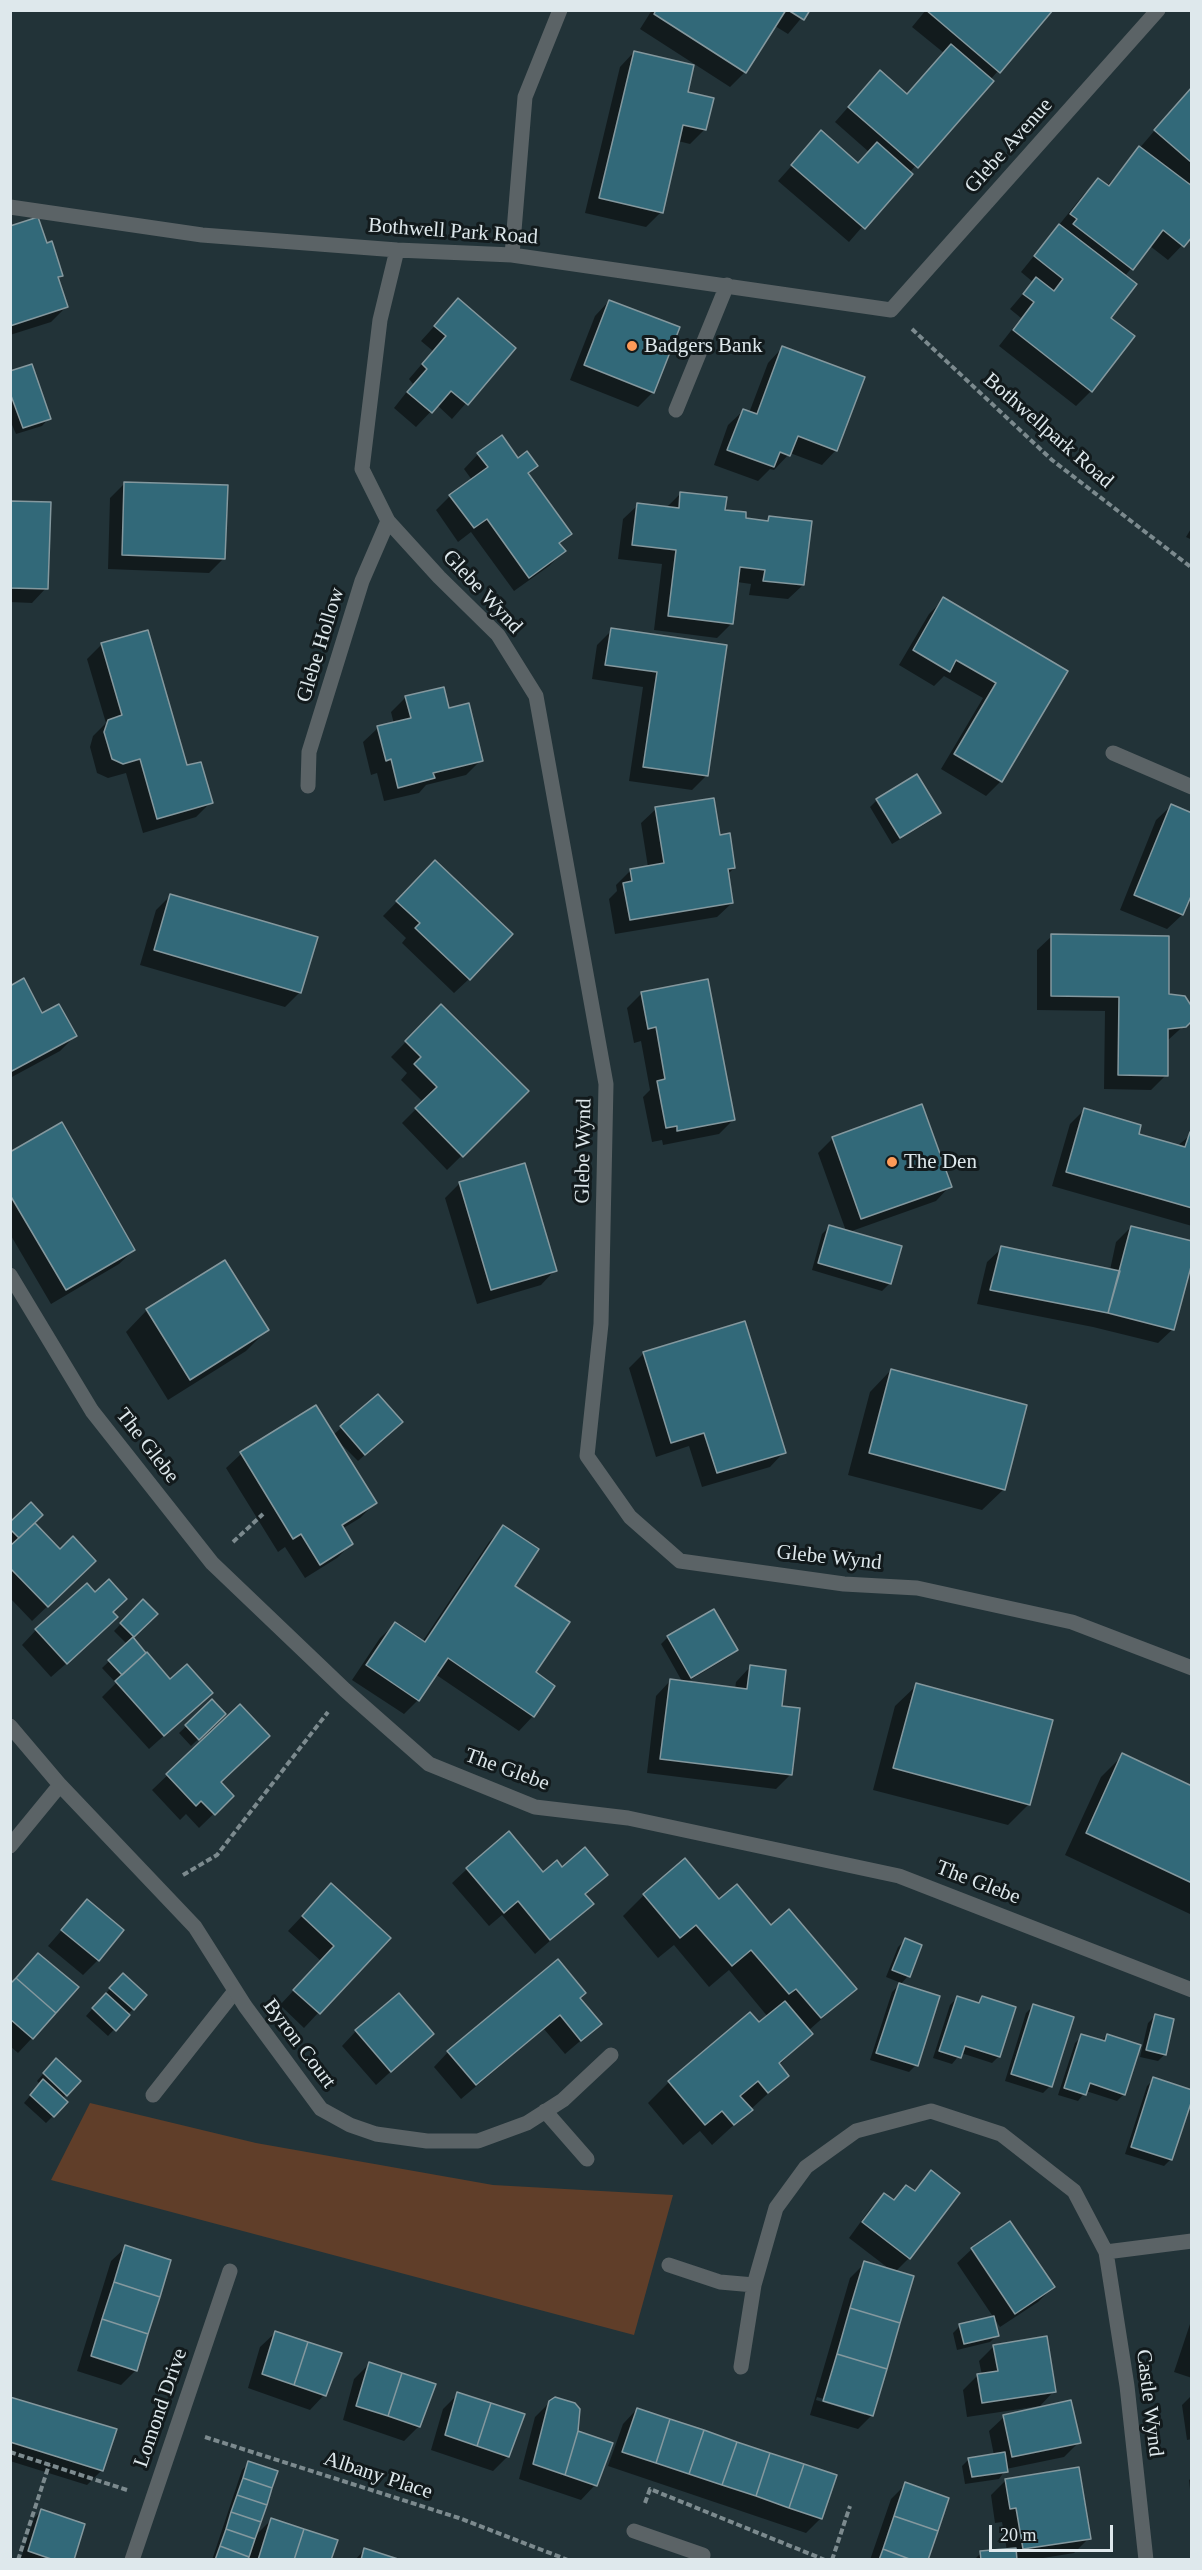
<!DOCTYPE html>
<style>
body{margin:0}
#map{position:relative;width:1202px;height:2570px;overflow:hidden;background:#223338;font-family:"Times New Roman",serif}
canvas{display:block}
.frame{position:absolute;inset:0;border:12px solid #dee8ec;pointer-events:none}
.scale{position:absolute;left:989px;top:2525px;width:124px;height:27px;box-sizing:border-box;border:3px solid #dee8ec;border-top:0;padding-left:8px;font-size:18px;line-height:21px;white-space:nowrap;color:#dee8ec;-webkit-text-stroke:4px #121a1c;paint-order:stroke}
</style>
<div id="map">
<canvas width="1202" height="2570"></canvas>
<div class="frame"></div>
<div class="scale">20 m</div>
</div>
<script>
const context = document.querySelector('canvas').getContext('2d');
context.lineJoin = 'round';
function paint(path, color) {
  context.fillStyle = color;
  context.fill(path, 'evenodd');
}
function trace(path, color, width, dash) {
  context.strokeStyle = color;
  context.lineWidth = width;
  context.lineCap = dash ? 'butt' : 'round';
  context.setLineDash(dash || []);
  context.stroke(path);
}
function drawText(font, color, halo, rows, align = 'center') {
  context.font = font + ' "Times New Roman",serif';
  context.lineWidth = 6;
  context.setLineDash([]);
  context.textBaseline = 'middle';
  context.strokeStyle = halo;
  context.fillStyle = color;
  for (const [text, x, y, turn = 0] of rows) {
    context.save();
    context.translate(x, y);
    context.rotate((+turn || 0) * Math.PI / 180);
    context.textAlign = isNaN(turn) ? turn : align;
    if (halo) context.strokeText(text, 0, 0);
    context.fillText(text, 0, 0);
    context.restore();
  }
}
paint(new Path2D(`
 M90,2103L256,2143L493,2185L673,2195L634,2335L51,2180Z`), '#603e29');
paint(new Path2D(`
 M652,10H808L788,34L775,26L745,72L730,87L640,29Z
 M926,10H1051L849,242L778,181L821,133L857,164L869,152L835,122L866,87L906,95L944,53L912,27Z
 M634,52L686,93L705,129L690,144L678,141L661,212L646,227L585,213L620,67Z
 M1192,87V235L1168,260L1150,246L1124,277L1109,318L1133,337L1091,391L1076,406L999,346L1021,318L1010,309L1033,282L1021,272L1084,194L1099,180L1107,186Z
 M10,227L46,244L61,275L57,279L66,307L51,322L10,335Z
 M458,300L514,349L452,419L437,405L416,427L394,408L413,384L409,379L433,351L421,341Z
 M609,301L653,392L638,407L570,380L595,316Z
 M782,348L836,450L822,465L790,453L774,470L770,469L758,481L714,465L728,425L743,411L749,413L768,363Z
 M10,373L49,418L42,426L16,434L10,420Z
 M478,454L518,460L536,466L527,475L570,533L558,545L564,551L549,566L514,591L471,532L458,542L436,510L450,496L472,480L464,469Z
 M125,483L224,558L209,573L108,569L110,498Z
 M681,493L744,519L765,522L770,517L803,585L788,599L749,595L751,584L737,582L732,623L717,638L654,630L662,564L618,559L623,519L638,505L666,508Z
 M10,503L46,588L32,603L10,602Z
 M1192,527V540L1186,537Z
 M944,599L1066,671L1001,781L986,796L941,769L983,698L944,676L934,686L899,665L929,614Z
 M612,630L725,647L706,776L692,790L629,781L643,687L592,679L597,645Z
 M102,644L211,802L196,817L143,833L126,773L108,778L97,773L90,747L93,736L106,723L87,659Z
 M406,697L448,710L481,760L466,775L426,785L419,793L384,801L377,773L371,775L363,742L378,728L394,724L391,712Z
 M877,800L939,813L932,820L892,844L870,807Z
 M1171,806L1182,915L1167,929L1120,910L1156,820Z
 M656,809L719,837L734,868L727,875L732,903L717,917L615,934L609,899L617,891L616,885L631,870L648,867L641,823Z
 M421,877L469,979L454,993L402,943L406,938L383,916Z
 M170,896L300,992L285,1007L140,965L156,910Z
 M1052,936L1167,995L1189,1021L1167,1041L1166,1075L1151,1090L1104,1089L1105,1011L1037,1010V950Z
 M10,987L42,1015L75,1036L60,1051L10,1078Z
 M642,993L733,1120L719,1134L663,1145L662,1140L652,1142L643,1097L650,1090L641,1041L634,1043L627,1008Z
 M441,1006L527,1091L447,1170L402,1123L423,1102L401,1080L407,1073L391,1057Z
 M1084,1110L1137,1135L1177,1146L1192,1134V1226L1052,1186L1070,1124Z
 M833,1138L950,1186L936,1201L849,1232L900,1247L889,1284L882,1291L812,1270L822,1234L829,1227L846,1231L818,1153Z
 M10,1154L134,1250L119,1264L51,1304L10,1234Z
 M524,1164L555,1270L541,1285L477,1304L445,1198L459,1184Z
 M1131,1227L1173,1329L1158,1343L1093,1327L977,1304L987,1262L1002,1248L1110,1270L1116,1242Z
 M147,1310L267,1330L246,1351L168,1400L126,1332Z
 M644,1353L784,1452L770,1467L702,1487L689,1446L656,1457L629,1368Z
 M891,1370L1004,1489L982,1510L848,1475L870,1392Z
 M378,1396L394,1429L358,1461L334,1437L375,1503L360,1518L342,1529L351,1544L337,1558L305,1578L285,1547L278,1552L226,1468L241,1454L316,1407L333,1435Z
 M33,1523L80,1575L32,1621L10,1598V1548L13,1546L10,1543V1524Z
 M503,1527L513,1586L534,1673L553,1686L533,1716L519,1731L435,1674L418,1700L404,1714L352,1680L380,1638L395,1624L422,1642L489,1542Z
 M95,1594L112,1612L102,1632L51,1677L22,1645L36,1630Z
 M143,1601L156,1614L131,1638L196,1707L149,1749L102,1697L116,1683L102,1668L127,1644L114,1631Z
 M668,1637L736,1650L729,1657L685,1683L735,1689L736,1682L750,1667L780,1707L791,1774L776,1789L647,1773L656,1696L670,1681L683,1683L661,1644Z
 M917,1685L1029,1804L1008,1825L873,1790L895,1706Z
 M212,1702L224,1714L191,1746L179,1733Z
 M240,1706L220,1782L232,1796L199,1828L186,1814L180,1820L152,1790Z
 M1123,1755L1192,1788L1190,1914L1065,1855L1101,1777Z
 M467,1869L542,1874L562,1869L606,1874L584,1895L592,1904L535,1954L502,1915L489,1926L452,1883Z
 M644,1895L719,1901L771,1927L855,1989L808,2031L811,2034L779,2065L787,2076L712,2145L700,2131L683,2145L648,2103L669,2082L768,2017L729,1970L709,1987L674,1945L658,1958L623,1916Z
 M317,1900L388,1938L304,2028L280,2005L321,1961L288,1931Z
 M87,1901L98,1960L83,1975L48,1946Z
 M905,1940L908,1976L900,1985L916,2065L909,2072L870,2060L892,1992L901,1983L886,1977L898,1947Z
 M38,1955L32,2038L18,2053L10,2046V1984Z
 M116,1982L145,1996L108,2036L86,2016Z
 M957,1998L976,2004L982,1998L999,2056L992,2063L961,2053L952,2064L933,2058L950,2005Z
 M578,1999L600,2024L565,2054L544,2029L461,2099L434,2067L448,2052Z
 M1033,2006L1050,2086L1043,2093L1005,2081L1026,2013Z
 M1155,2016L1165,2054L1158,2061L1140,2057L1148,2023Z
 M356,2031L432,2034L376,2085L342,2046Z
 M1107,2035L1124,2094L1117,2101L1086,2091L1078,2101L1058,2095L1075,2043L1082,2036L1101,2041Z
 M49,2067L79,2081L62,2099L53,2116L46,2123L24,2103L40,2084L37,2081Z
 M1154,2079L1171,2159L1164,2166L1125,2154L1147,2086Z
 M931,2172L909,2258L895,2272L872,2415L858,2429L810,2415L850,2278L865,2263L892,2271L849,2238L870,2209L885,2195L892,2201L906,2187L913,2192ZM817,2397L865,2411V2415L816,2400Z
 M126,2247L136,2370L121,2385L77,2371L111,2261Z
 M972,2249L1053,2287L1038,2302L1000,2327L957,2263Z
 M1192,2318V2378L1174,2372Z
 M960,2326L997,2335L990,2342L957,2350L953,2333Z
 M275,2333L324,2395L310,2410L248,2388L260,2347Z
 M994,2346L1054,2391L1040,2406L967,2417L963,2390L977,2376L982,2375L979,2361Z
 M369,2364L419,2426L404,2441L343,2420L354,2379Z
 M458,2394L508,2456L493,2471L431,2450L443,2409Z
 M1192,2395V2439L1187,2440L1182,2405Z
 M10,2398L102,2470L87,2485L10,2461Z
 M550,2402L576,2432L595,2485L581,2500L519,2479L535,2417Z
 M637,2409L821,2518L806,2533L608,2466L623,2424Z
 M1004,2417L1079,2442L1064,2457L1006,2469L999,2479L965,2484L962,2466L969,2459L994,2455L989,2431Z
 M249,2463L255,2536L271,2520L329,2560H212L242,2470Z
 M1192,2478V2507L1189,2480Z
 M1006,2480L1089,2538L1074,2553L1031,2560H974L981,2553L1007,2551L1002,2522L995,2523L991,2495Z
 M906,2484L927,2560H870L891,2499Z
 M41,2511L72,2560L21,2558L34,2518Z
 M364,2550L394,2560H355Z`), '#0007');
const building = new Path2D(`
 M656,10H786L746,73L654,14Z
 M788,10H810L804,20Z
 M926,10H1053L1000,73Z
 M951,44L994,81L918,168L848,107L880,70L907,94Z
 M634,51L694,65L688,92L714,98L706,130L683,125L663,213L599,198Z
 M1192,87V163L1154,130Z
 M821,130L858,163L877,142L913,174L865,229L791,165Z
 M1139,146L1192,186V237L1184,247L1163,230L1133,270L1073,224L1077,219L1070,214L1098,178L1109,186Z
 M38,217L47,243L52,241L63,276L58,277L68,307L10,326V226Z
 M1059,224L1137,284L1111,318L1135,336L1092,392L1013,330L1034,302L1023,294L1036,277L1054,291L1063,279L1034,256Z
 M458,298L516,348L468,405L451,391L432,413L407,392L427,369L422,364L446,336L434,326Z
 M609,300L680,327L654,393L584,365Z
 M782,346L865,377L837,451L798,436L790,456L780,452L774,467L727,450L743,409L757,414Z
 M32,364L51,419L23,428L10,393V371Z
 M502,435L518,458L527,451L538,466L528,473L572,534L559,543L566,551L529,578L487,519L474,528L449,495L488,467L477,453Z
 M124,482L228,485L225,559L122,555Z
 M680,492L727,497L725,510L746,512V518L768,521L769,516L812,521L804,585L763,581L765,570L740,567L733,624L668,616L676,550L632,545L637,503L679,508Z
 M10,501L51,502L48,589L10,588Z
 M943,597L1068,671L1002,782L954,754L996,683L956,660L950,672L913,650Z
 M611,628L727,645L708,776L643,767L657,672L605,665Z
 M148,630L187,765L201,762L213,803L157,819L140,759L123,764L112,759L104,732L108,720L122,715L101,643Z
 M444,687L449,708L469,703L483,761L433,773L435,778L398,788L391,759L386,761L377,726L411,718L405,696Z
 M917,774L941,813L900,838L876,799Z
 M714,798L720,835L730,833L735,868L728,869L733,903L630,920L623,883L632,881L630,869L664,863L655,807Z
 M1171,804L1192,813V894L1183,915L1134,895Z
 M435,860L513,934L470,980L415,928L420,923L396,901Z
 M170,894L318,937L301,993L154,950Z
 M1051,934L1169,936V994L1185,996L1192,1007V1014L1191,1022L1186,1027L1168,1029V1076L1118,1075L1119,997L1051,996Z
 M24,978L42,1013L59,1004L77,1036L10,1072V986Z
 M708,979L735,1120L677,1131V1126L666,1128L657,1081L665,1079L656,1027L648,1029L641,992Z
 M441,1004L529,1091L463,1157L415,1108L437,1087L414,1064L421,1057L405,1041Z
 M922,1104L952,1187L861,1219L832,1137Z
 M1084,1108L1141,1125L1139,1134L1185,1147L1190,1132L1192,1133V1208L1066,1172Z
 M62,1122L135,1250L66,1290L10,1195V1152Z
 M525,1163L557,1271L491,1290L459,1182Z
 M829,1225L902,1246L891,1284L818,1263Z
 M1131,1226L1192,1241V1263L1174,1330L1108,1313Z
 M1001,1246L1120,1271L1108,1313L990,1290Z
 M225,1260L269,1330L190,1380L146,1309Z
 M745,1321L786,1453L717,1473L704,1433L671,1443L643,1352Z
 M891,1369L1027,1405L1005,1490L869,1453Z
 M378,1394L403,1422L365,1455L340,1426Z
 M316,1405L377,1503L342,1525L353,1544L320,1565L301,1534L293,1539L240,1452Z
 M31,1502L43,1515L19,1538L10,1529V1522Z
 M35,1523L60,1549L73,1536L96,1561L48,1607L10,1568V1546Z
 M503,1525L539,1549L515,1586L570,1622L536,1672L555,1686L534,1717L448,1658L419,1701L366,1665L395,1622L425,1642Z
 M109,1579L127,1599L113,1612L118,1617L67,1664L35,1629L87,1583L95,1592Z
 M143,1599L158,1614L134,1637L120,1623Z
 M714,1609L738,1650L691,1678L667,1636Z
 M133,1637L146,1653L122,1675L108,1660Z
 M147,1652L170,1679L187,1664L213,1693L164,1736L115,1681Z
 M750,1665L786,1670L782,1706L800,1708L792,1775L660,1759L670,1679L747,1689Z
 M916,1683L1053,1720L1030,1805L893,1768Z
 M212,1699L226,1714L199,1740L185,1725Z
 M240,1704L270,1736L221,1782L234,1796L215,1815L201,1801L196,1806L166,1774Z
 M1122,1753L1192,1786V1883L1086,1833Z
 M509,1831L543,1872L557,1860L562,1867L585,1847L608,1875L585,1894L594,1904L550,1940L518,1901L504,1913L466,1868Z
 M685,1858L719,1899L737,1884L771,1925L789,1909L857,1989L821,2018L796,1989L789,1994L751,1950L732,1966L696,1925L680,1938L643,1894Z
 M331,1883L391,1938L320,2014L293,1990L334,1946L302,1916Z
 M87,1899L124,1930L99,1961L61,1930Z
 M905,1938L922,1945L910,1977L892,1970Z
 M38,1953L79,1987L56,2013L16,1978Z
 M558,1959L586,1993L580,1998L602,2024L581,2041L560,2015L476,2085L447,2051Z
 M123,1973L147,1995L134,2010L109,1988Z
 M16,1978L56,2013L33,2039L10,2019V1984Z
 M899,1983L940,1996L918,2066L876,2053Z
 M106,1993L130,2015L116,2031L92,2008Z
 M399,1993L434,2034L391,2072L355,2030Z
 M957,1996L979,2003L982,1996L1016,2007L1000,2057L965,2046L961,2058L939,2051Z
 M785,2001L813,2034L779,2063L789,2076L768,2093L758,2081L740,2096L753,2110L734,2125L722,2111L705,2125L668,2081L750,2012L759,2022Z
 M1033,2004L1074,2017L1052,2087L1011,2074Z
 M1155,2014L1174,2019L1166,2055L1146,2050Z
 M1081,2034L1105,2041L1107,2034L1141,2045L1125,2095L1090,2083L1086,2095L1064,2088Z
 M56,2058L81,2081L67,2096L43,2073Z
 M1153,2077L1192,2090V2100L1172,2160L1131,2147Z
 M43,2079L68,2102L54,2117L30,2095Z
 M931,2170L960,2193L910,2259L862,2222L884,2193L894,2200L906,2185L915,2191Z
 M1010,2221L1055,2287L1015,2314L971,2248Z
 M125,2245L171,2260L160,2297L114,2282Z
 M864,2261L914,2276L900,2323L850,2308Z
 M114,2282L160,2297L148,2334L102,2319Z
 M850,2308L900,2323L887,2369L837,2354Z
 M994,2316L999,2336L964,2344L959,2324Z
 M102,2319L148,2334L137,2371L91,2356Z
 M275,2331L308,2342L294,2385L262,2374Z
 M1047,2336L1056,2392L982,2403L977,2374L998,2371L993,2345Z
 M308,2342L342,2353L326,2396L294,2385Z
 M837,2354L887,2369L873,2416L823,2401Z
 M369,2362L402,2373L388,2416L356,2406Z
 M402,2373L436,2384L420,2427L388,2416Z
 M457,2392L491,2403L477,2446L445,2435Z
 M10,2397L117,2429L103,2471L10,2442Z
 M555,2397L575,2403L580,2409L578,2431L565,2475L533,2464L549,2401Z
 M1071,2400L1081,2443L1012,2457L1003,2415Z
 M491,2403L525,2414L509,2457L477,2446Z
 M637,2408L670,2419L656,2463L622,2452Z
 M670,2419L704,2430L689,2474L656,2463Z
 M704,2430L737,2442L722,2485L689,2474Z
 M578,2431L613,2443L597,2486L565,2475Z
 M737,2442L770,2453L756,2496L722,2485Z
 M1005,2452L1008,2472L972,2477L968,2458Z
 M770,2453L804,2464L789,2508L756,2496Z
 M248,2461L278,2471L272,2488L243,2478Z
 M804,2464L837,2475L822,2519L789,2508Z
 M1079,2467L1091,2539L1023,2549L1016,2508L1010,2509L1005,2479Z
 M243,2478L272,2488L267,2505L237,2495Z
 M905,2482L949,2498L938,2531L894,2516Z
 M237,2495L267,2505L261,2522L231,2512Z
 M41,2509L85,2524L74,2560H54L28,2551Z
 M231,2512L261,2522L255,2539L226,2529Z
 M894,2516L938,2531L928,2560H912L883,2549Z
 M271,2518L304,2529L294,2560H258Z
 M226,2529L255,2539L249,2557L220,2546Z
 M304,2529L338,2540L331,2560H294Z
 M220,2546L249,2557L248,2560H215Z
 M364,2548L398,2559L361,2560Z
 M1016,2548L1017,2560H981L980,2551Z
 M883,2549L912,2560H879Z`);
paint(building, '#326979');
trace(building, '#84989e', 1.5);
trace(new Path2D(`
 M912,329L1052,460L1192,568
 M233,1542L263,1514
 M183,1875L217,1855L328,1712
 M205,2437L459,2518L568,2560
 M10,2452L127,2490
 M645,2503L650,2489L825,2560
 M18,2560L49,2465
 M832,2560L850,2506`), '#7c8a8e', 4, [6, 3]);
trace(new Path2D(`
 M153,2095L235,1991`), '#5b6366', 15);
trace(new Path2D(`
 M10,207L202,235L397,250L512,255L891,310L1158,10
 M397,250L380,320L362,469L388,521L439,577L498,635L536,696L606,1084L601,1324L587,1456L630,1517L680,1561L844,1584L917,1588L1072,1622L1192,1668
 M512,255L525,97L560,10
 M676,410L727,285
 M1113,753L1192,787
 M308,786L309,752L362,581L388,521
 M10,1275L92,1411L212,1563L345,1690L429,1764L535,1807L628,1818L899,1876L1192,1990
 M10,1726L60,1785L195,1927L245,2006L321,2109L350,2125L376,2134L427,2141H478L527,2123L563,2100L611,2055
 M10,1846L60,1785
 M545,2111L587,2159
 M1106,2252L1192,2241
 M669,2265L720,2282L754,2285
 M741,2367L754,2285L776,2208L806,2167L856,2131L931,2111L1001,2134L1074,2191L1106,2252L1127,2386L1146,2560
 M634,2531L703,2555L702,2560
 M132,2560L230,2271`), '#5b6366', 15);
for (const [x, y, r, color] of [
 [632,346,6,"#fe9b58"],
 [892,1162,6,"#fe9b58"]
]) {
  const dot = new Path2D();
  dot.arc(x, y, r, 0, 2 * Math.PI);
  context.fillStyle = color;
  context.fill(dot);
  trace(dot, '#121a1c', 2);
}
drawText('21px', '#dee8ec', '#121a1c', [
 ["Glebe Avenue",1009,146,-48],
 ["Bothwell Park Road",453,232,4],
 ["Bothwellpark Road",1048,431,41],
 ["Glebe Wynd",482,592,47],
 ["Glebe Hollow",321,645,-73],
 ["Glebe Wynd",584,1151,-89],
 ["The Glebe",147,1446,52],
 ["Glebe Wynd",829,1558,6],
 ["The Glebe",507,1770,20],
 ["The Glebe",978,1883,21],
 ["Byron Court",299,2044,53],
 ["Castle Wynd",1149,2403,83],
 ["Lomond Drive",161,2408,-71],
 ["Albany Place",378,2476,18]
]);
drawText('21px', '#dee8ec', '#121a1c', [
 ["Badgers Bank",644,346],
 ["The Den",904,1162]
], 'left');
</script>
